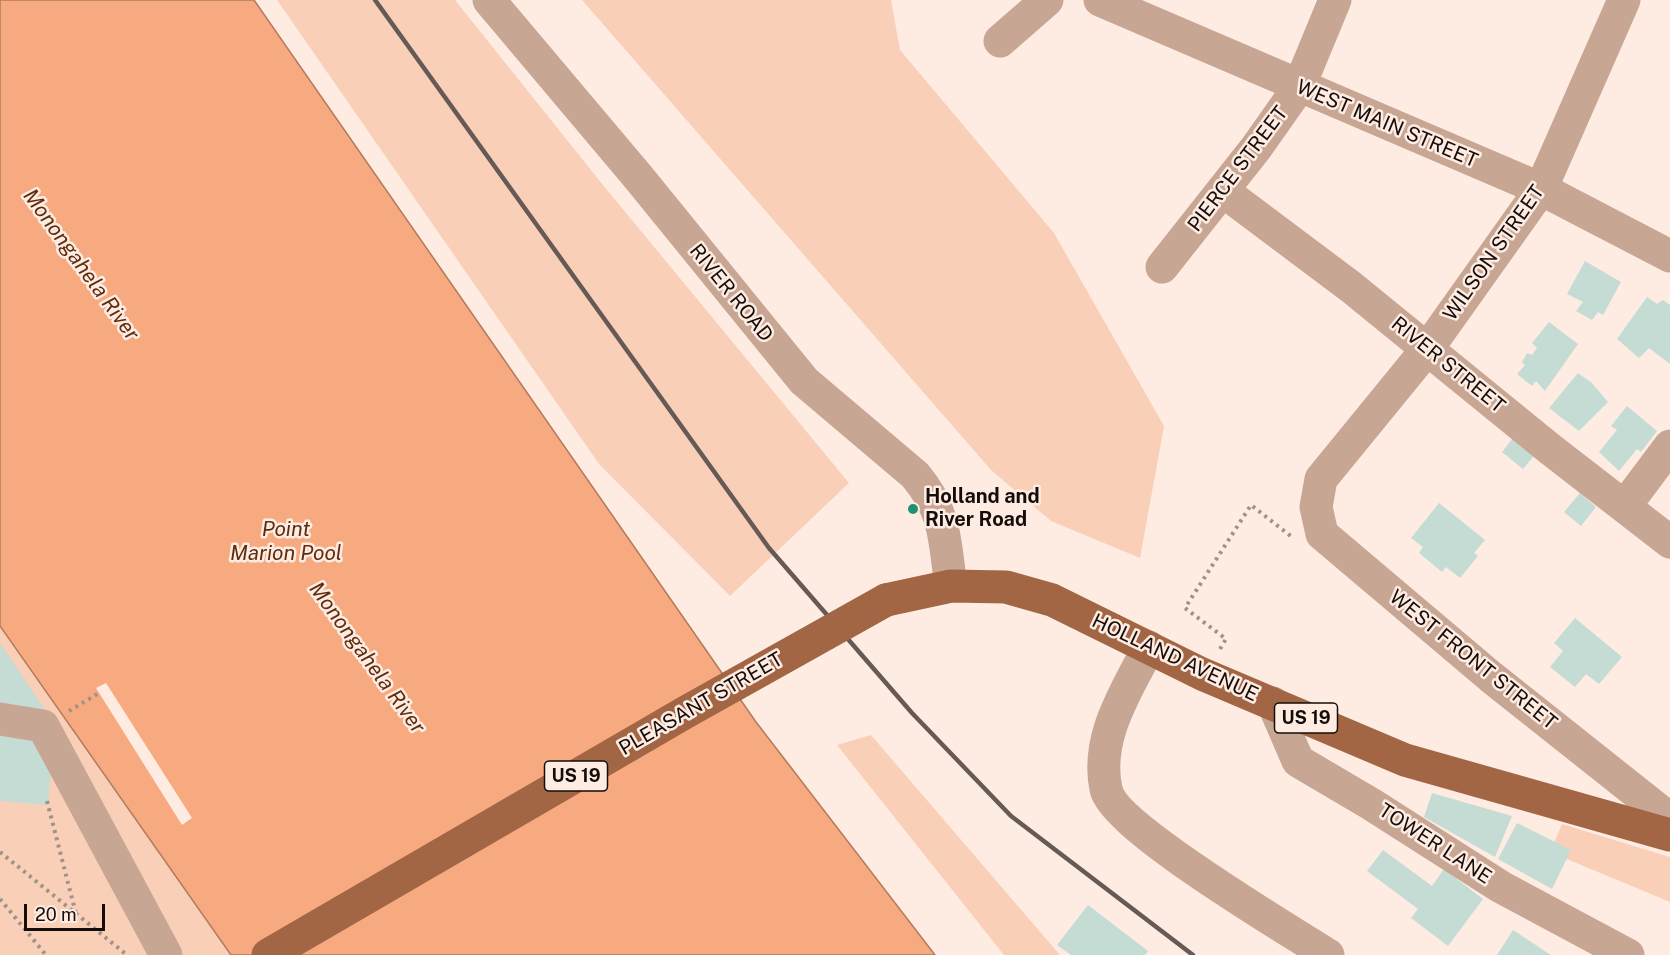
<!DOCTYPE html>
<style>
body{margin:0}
#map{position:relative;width:1670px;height:955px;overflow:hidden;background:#feece3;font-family:"Public Sans",sans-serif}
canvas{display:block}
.scale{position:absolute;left:24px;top:904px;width:81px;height:27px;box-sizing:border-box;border:3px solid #140d0a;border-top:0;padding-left:8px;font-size:18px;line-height:21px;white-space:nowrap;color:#140d0a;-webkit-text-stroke:4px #feece3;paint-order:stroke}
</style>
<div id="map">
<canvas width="1670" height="955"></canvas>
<div class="scale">20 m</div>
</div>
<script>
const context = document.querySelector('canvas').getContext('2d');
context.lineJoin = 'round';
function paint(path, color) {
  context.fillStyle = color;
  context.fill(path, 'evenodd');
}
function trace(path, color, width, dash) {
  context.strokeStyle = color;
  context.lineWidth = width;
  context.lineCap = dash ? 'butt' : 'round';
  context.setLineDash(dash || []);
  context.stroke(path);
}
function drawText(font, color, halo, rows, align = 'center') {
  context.font = font + ' "Public Sans",sans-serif';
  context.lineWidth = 5;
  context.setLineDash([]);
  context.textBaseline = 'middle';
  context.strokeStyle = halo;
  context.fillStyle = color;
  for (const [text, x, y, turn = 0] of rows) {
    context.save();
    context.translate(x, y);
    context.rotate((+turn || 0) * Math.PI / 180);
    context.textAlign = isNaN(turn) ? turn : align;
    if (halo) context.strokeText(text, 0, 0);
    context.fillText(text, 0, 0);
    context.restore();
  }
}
paint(new Path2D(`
 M277,0H455L603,185L849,483L730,596L599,464Z
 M582,0H891L900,50L1054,233L1164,426L1140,558L1051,521L991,470Z
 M0,626L231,955H0Z
 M871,735L1060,955H1004L837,745Z
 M1562,824L1670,857V902L1550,852Z`), '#facfb7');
const water = new Path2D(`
 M0,0H254L756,722L935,955H231L0,626Z`);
paint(water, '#f7aa80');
trace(water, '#b37b5d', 1.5);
paint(new Path2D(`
 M106,683L192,818L182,825L96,688Z`), '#feece3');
paint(new Path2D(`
 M1585,261L1621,282L1603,315L1598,312L1592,320L1576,311L1583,302L1567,294Z
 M1647,297L1657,304L1663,300L1670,305V364L1649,348L1639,358L1617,339Z
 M1549,322L1578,344L1545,391L1536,381L1532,386L1517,374L1525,365L1522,362L1527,353L1532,355L1537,348L1532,343Z
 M1578,373L1592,383L1608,402L1579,431L1549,408Z
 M1627,406L1657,431L1641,452L1637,449L1619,471L1599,452L1617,430L1611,426Z
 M1516,434L1538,451L1523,469L1502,452Z
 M1580,493L1596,507L1581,526L1564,512Z
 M1439,503L1485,540L1474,553L1478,556L1460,578L1446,567L1442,572L1419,553L1423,547L1411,538Z
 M1575,618L1622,657L1599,684L1586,674L1575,687L1550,667L1563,651L1554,643Z
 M0,643L55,725L48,805L0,801Z
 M1432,793L1512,816L1495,857L1424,817Z
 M1517,823L1571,850L1552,889L1498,859Z
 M1383,850L1432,886L1444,869L1483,899L1448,946L1411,918L1418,909L1367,871Z
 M1088,905L1148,951L1145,955H1071L1057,945Z
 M1513,930L1551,955H1497Z`), '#c4dcd3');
trace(new Path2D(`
 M1220,649L1226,639L1185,608L1251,505L1292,537
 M69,711L99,693
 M47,801L76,914
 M0,852L127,955
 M0,899L46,955`), '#a0928b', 4, [3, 4.5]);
trace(new Path2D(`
 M489,0L639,178L804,381L915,475C947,513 944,540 951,586
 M1100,0L1541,189L1670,256
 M1624,0L1541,189L1428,348L1321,479L1316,507L1322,534L1491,677L1670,819
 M1000,41L1047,0
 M1223,191L1351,287L1550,449L1670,542
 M1162,267L1256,148L1299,87L1335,0
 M1625,506L1670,446
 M1149,647C1126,691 1095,738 1106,789C1113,826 1289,930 1328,955
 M1273,703L1298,761L1371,804L1501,887L1628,955
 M0,719L43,726L166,955`), '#c8a694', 33);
trace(new Path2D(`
 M886,600L951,586L1006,587L1052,600L1202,674L1405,760L1670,835`), '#a26645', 33);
trace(new Path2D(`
 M375,0L769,548L912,713L1011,816L1193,955`), '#655a55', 4.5);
trace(new Path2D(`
 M268,955L686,712L886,600`), '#a26645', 33);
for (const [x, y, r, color] of [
 [913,509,6,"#209274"]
]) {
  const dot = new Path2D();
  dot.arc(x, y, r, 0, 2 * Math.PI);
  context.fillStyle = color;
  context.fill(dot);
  trace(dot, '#feece3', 2);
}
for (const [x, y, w] of [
 [1306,718,63],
 [576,776,63]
]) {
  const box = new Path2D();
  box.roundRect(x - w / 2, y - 15, w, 30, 4.5);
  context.fillStyle = '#feece3';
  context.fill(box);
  trace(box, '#140d0a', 1.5);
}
drawText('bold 18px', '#140d0a', null, [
 ["US 19",1306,718],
 ["US 19",576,776]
]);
drawText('20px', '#140d0a', '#feece3', [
 ["WEST MAIN STREET",1387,124,23],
 ["PIERCE STREET",1238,169,-53],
 ["WILSON STREET",1494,253,-55],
 ["RIVER ROAD",731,293,51],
 ["RIVER STREET",1448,365,39],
 ["HOLLAND AVENUE",1175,658,25],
 ["WEST FRONT STREET",1473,660,39],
 ["PLEASANT STREET",701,704,-30],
 ["TOWER LANE",1435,844,33]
]);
drawText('bold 20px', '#140d0a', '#feece3', [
 ["Holland and",925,497],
 ["River Road",925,520]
], 'left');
drawText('italic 21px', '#5d2d0e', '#feece3', [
 ["Monongahela River",81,265,54],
 ["Point",286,530],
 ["Marion Pool",286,554],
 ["Monongahela River",367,658,54]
]);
</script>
